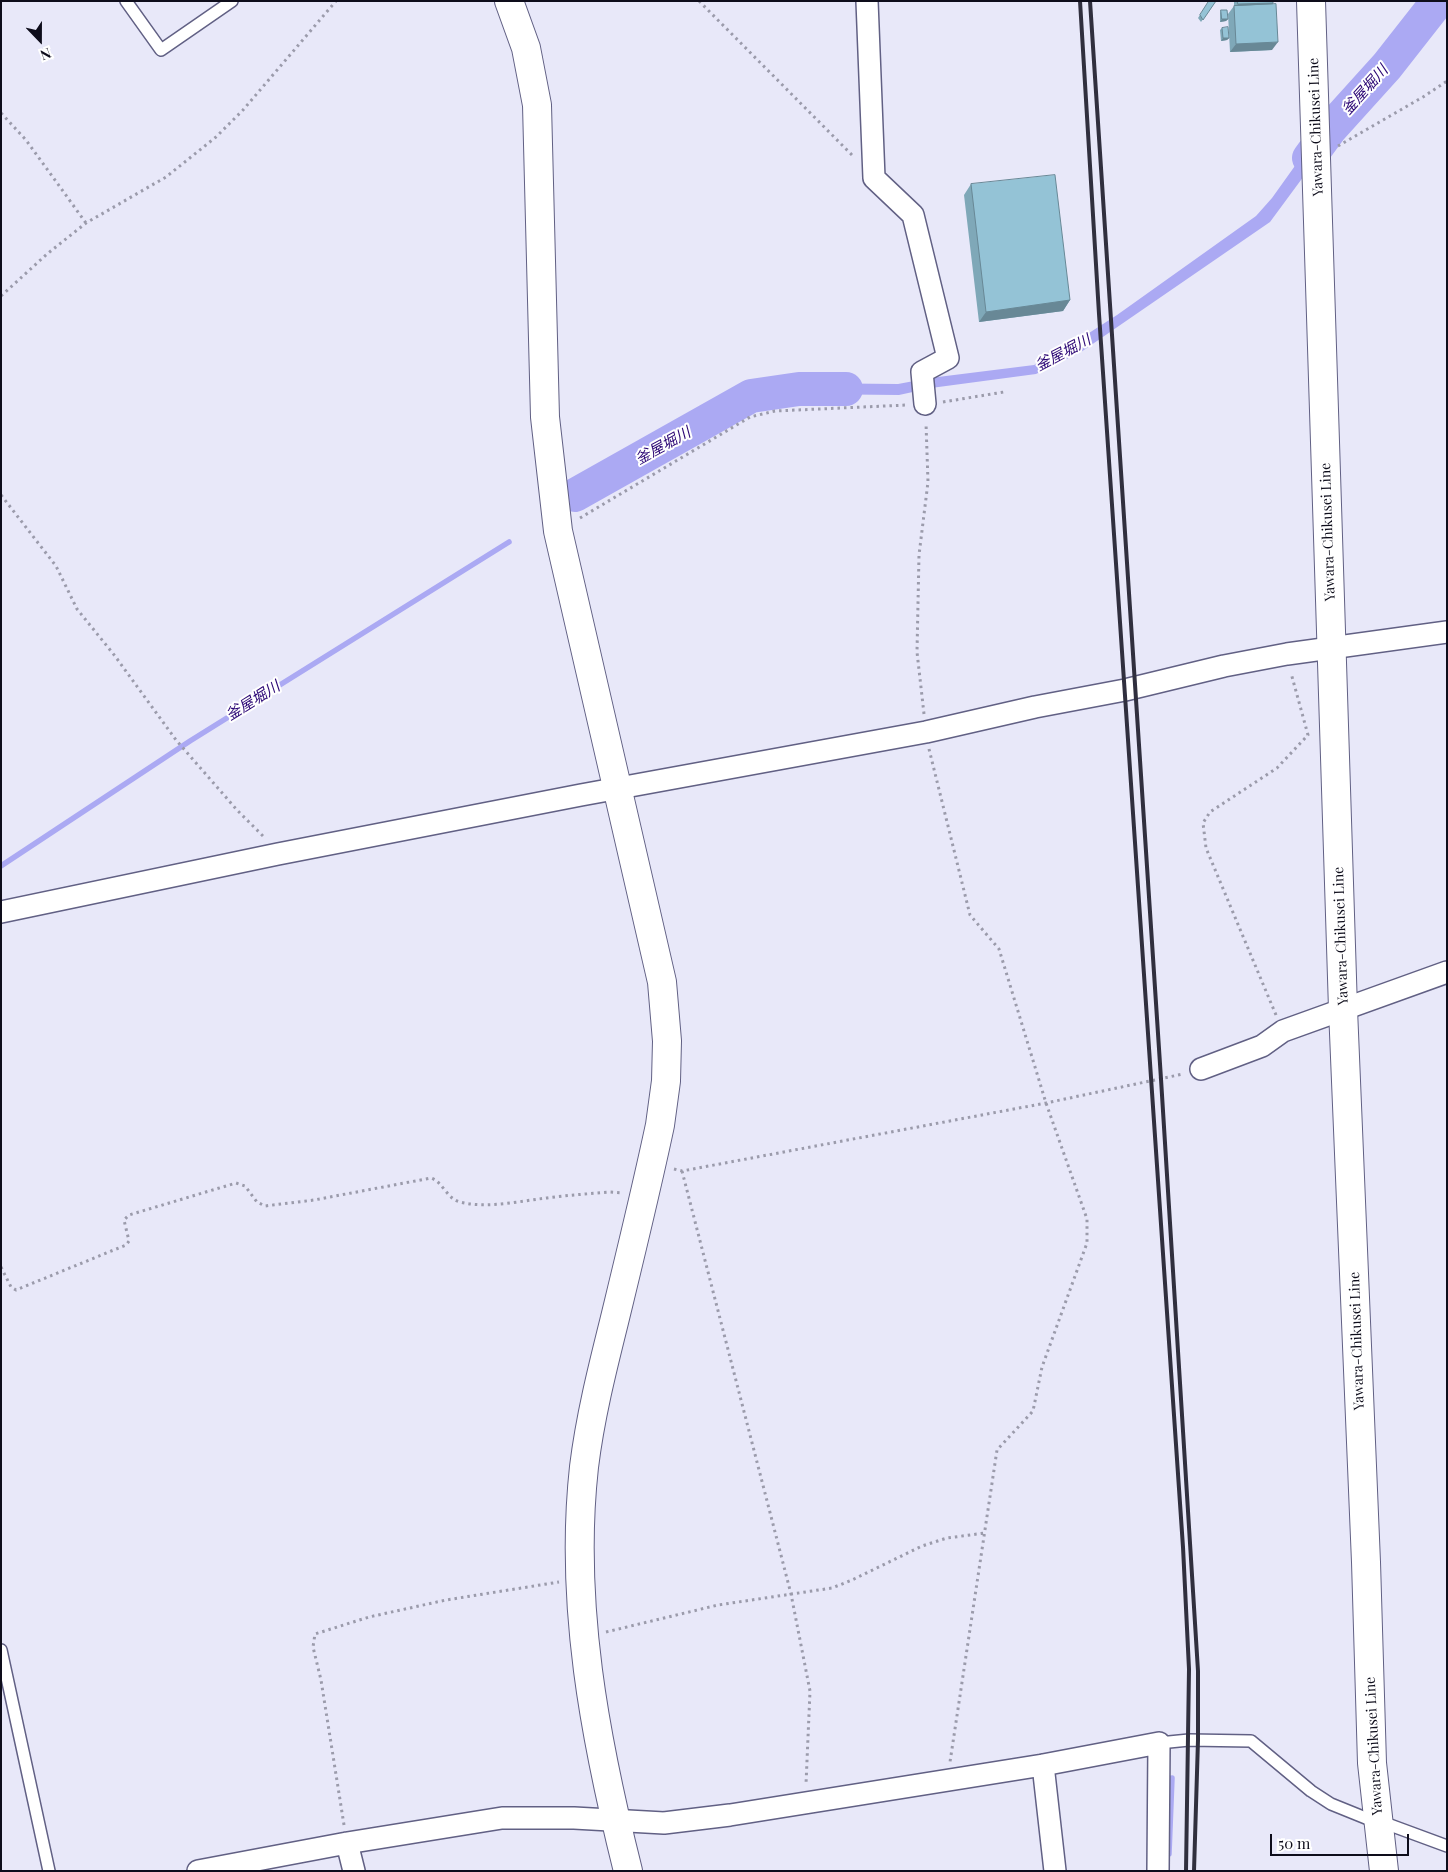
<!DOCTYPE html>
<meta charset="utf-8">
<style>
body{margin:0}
#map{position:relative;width:1448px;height:1872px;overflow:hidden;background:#e8e8f9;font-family:"Playfair Display",serif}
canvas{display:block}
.frame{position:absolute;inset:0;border:2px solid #0e0d1b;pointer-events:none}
.north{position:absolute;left:15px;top:15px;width:50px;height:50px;-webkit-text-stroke:4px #fff;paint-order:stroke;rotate:158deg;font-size:14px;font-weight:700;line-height:20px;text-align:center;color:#0e0d1b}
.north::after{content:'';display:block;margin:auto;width:18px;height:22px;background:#0e0d1b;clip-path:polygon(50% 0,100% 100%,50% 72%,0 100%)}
.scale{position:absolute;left:1270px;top:1834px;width:139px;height:22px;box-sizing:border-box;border:2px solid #0e0d1b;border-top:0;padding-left:6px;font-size:15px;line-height:18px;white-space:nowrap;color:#0e0d1b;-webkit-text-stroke:4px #fff;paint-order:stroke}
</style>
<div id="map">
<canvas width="1448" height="1872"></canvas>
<div class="frame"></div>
<div class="north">N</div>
<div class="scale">50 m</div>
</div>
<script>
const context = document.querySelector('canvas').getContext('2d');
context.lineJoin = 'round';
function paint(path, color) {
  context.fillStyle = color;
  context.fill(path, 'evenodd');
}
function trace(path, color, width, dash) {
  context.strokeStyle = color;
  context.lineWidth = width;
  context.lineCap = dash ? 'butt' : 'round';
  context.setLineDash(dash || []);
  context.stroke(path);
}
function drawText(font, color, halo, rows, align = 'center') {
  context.font = font + ' "Playfair Display","Noto Sans JP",serif';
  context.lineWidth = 4;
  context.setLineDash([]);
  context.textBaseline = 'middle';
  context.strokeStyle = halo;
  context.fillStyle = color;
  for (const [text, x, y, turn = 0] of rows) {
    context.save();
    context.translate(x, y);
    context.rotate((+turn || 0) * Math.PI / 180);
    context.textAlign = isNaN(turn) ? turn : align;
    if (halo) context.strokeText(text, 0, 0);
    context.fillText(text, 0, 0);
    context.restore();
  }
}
paint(new Path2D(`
 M1332,114L1340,127L1270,222L1081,352L1036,374L931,388L899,395L800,394L798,383L898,384L930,378L1034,365L1075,342L1117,315L1256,216L1272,198Z`), '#aba9f3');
trace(new Path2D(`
 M1,866L190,741L509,542
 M1169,1854L1172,1778`), '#aba9f3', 5.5);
trace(new Path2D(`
 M1309,158L1331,128L1387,66L1438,1
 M575,495L751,396L799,389H846`), '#aba9f3', 34);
const service = new Path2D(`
 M126,1L161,50L232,1
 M1,1650L49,1871
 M1159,1743L1189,1740L1251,1741L1311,1791L1331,1804L1378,1823L1390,1825L1447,1846`);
const minor = new Path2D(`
 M867,1L874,178L913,215L948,358L922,372L925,404
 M1,912L278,854L581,795L926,732L1035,707L1125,690L1224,666L1287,654L1447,632
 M1201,1069L1262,1046L1283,1031L1447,972
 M1043,1765L1055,1871
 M347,1843L354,1871
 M198,1871L347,1843L502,1818H574L664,1823L730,1815L1043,1765L1159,1743L1158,1871`);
const tertiary = new Path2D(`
 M509,1L526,48L537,105L545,417L558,531L662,982L667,1041L666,1081L660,1125C646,1191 630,1256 614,1322C602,1370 590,1418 584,1467C569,1603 595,1739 628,1871`);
const secondary = new Path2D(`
 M1311,1L1343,1009L1366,1562L1372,1763L1384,1871`);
trace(service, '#616084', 14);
trace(minor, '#616084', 24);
trace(tertiary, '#616084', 30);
trace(secondary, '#616084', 30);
trace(new Path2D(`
 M699,1L854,157
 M1,113L26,140L86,223
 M1338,146L1423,97L1447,81
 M1,296L47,254L86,223L166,177L216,137L243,110L336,1
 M943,402L1004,392
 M1,495L56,566L77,609L115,656L176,740L237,810L265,838
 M580,518L750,417L775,411L907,405
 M924,714L917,652L919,555L928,482L926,423
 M929,749L970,915L999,949L1046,1103L1087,1219V1243L1042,1367L1033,1411L997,1450L950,1762
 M1276,1015L1206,848L1203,823L1210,812L1277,768L1308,735L1291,673
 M674,1169L682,1171L1046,1103L1183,1074
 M682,1171L791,1594L810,1691L806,1784
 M1,1267L11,1287L16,1290L126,1245L129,1241L124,1220L129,1215L236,1183L245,1186L257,1202L265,1206L314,1200L431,1178C443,1182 447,1199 460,1202C488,1209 519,1201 547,1198C568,1195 588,1194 609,1192L623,1193
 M606,1632L718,1605L832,1588L852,1580L922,1546L947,1538L985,1533
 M344,1825L321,1680L313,1647L315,1634L369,1617L446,1600L559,1582`), '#9b9bab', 3, [2.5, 4]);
trace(service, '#fff', 11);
trace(minor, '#fff', 21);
trace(tertiary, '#fff', 28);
trace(secondary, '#fff', 28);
trace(new Path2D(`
 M1080,1L1099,314L1183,1547L1189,1669L1186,1871
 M1090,1L1161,1079L1198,1671V1740L1194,1871`), '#302f3e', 4);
paint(new Path2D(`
 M1209,1H1216L1201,22L1198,18Z
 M1234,1H1273V4L1272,50L1230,52L1228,14L1234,6Z
 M1221,10L1228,19L1226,21L1220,22V13Z
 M1222,28L1229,38L1227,40L1221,41L1220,30Z
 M971,184L1070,300L1063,311L979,322L964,195Z`), '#7fa8b8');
paint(new Path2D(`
 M1273,3L1270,9L1235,10L1238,4Z
 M1222,19H1228L1226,21L1220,22Z
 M1223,38H1229L1227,40L1221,41Z
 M1278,42L1272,50L1230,52L1236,44Z
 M1070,300L1063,311L979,322L986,312Z`), '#688896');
const building = new Path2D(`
 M1209,1H1216L1203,20L1200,15Z
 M1238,1H1273V3L1238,4Z
 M1276,4L1278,42L1236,44L1234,6Z
 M1221,10H1227L1228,19H1222Z
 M1228,27L1229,38H1223L1222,28Z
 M1055,175L1070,300L986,312L971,184Z`);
paint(building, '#94c3d6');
trace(building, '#688896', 1);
drawText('14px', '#0e0d1b', '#fff', [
 ["Yawara-Chikusei Line",1316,127,-92],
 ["Yawara-Chikusei Line",1328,532,-92],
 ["Yawara-Chikusei Line",1341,936,-92],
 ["Yawara-Chikusei Line",1357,1341,-92],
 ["Yawara-Chikusei Line",1374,1746,-93]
]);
drawText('italic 15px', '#2a0574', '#fff', [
 ["釜屋堀川",1365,90,-48],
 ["釜屋堀川",1063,353,-28],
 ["釜屋堀川",663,446,-29],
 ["釜屋堀川",253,701,-32]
]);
</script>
